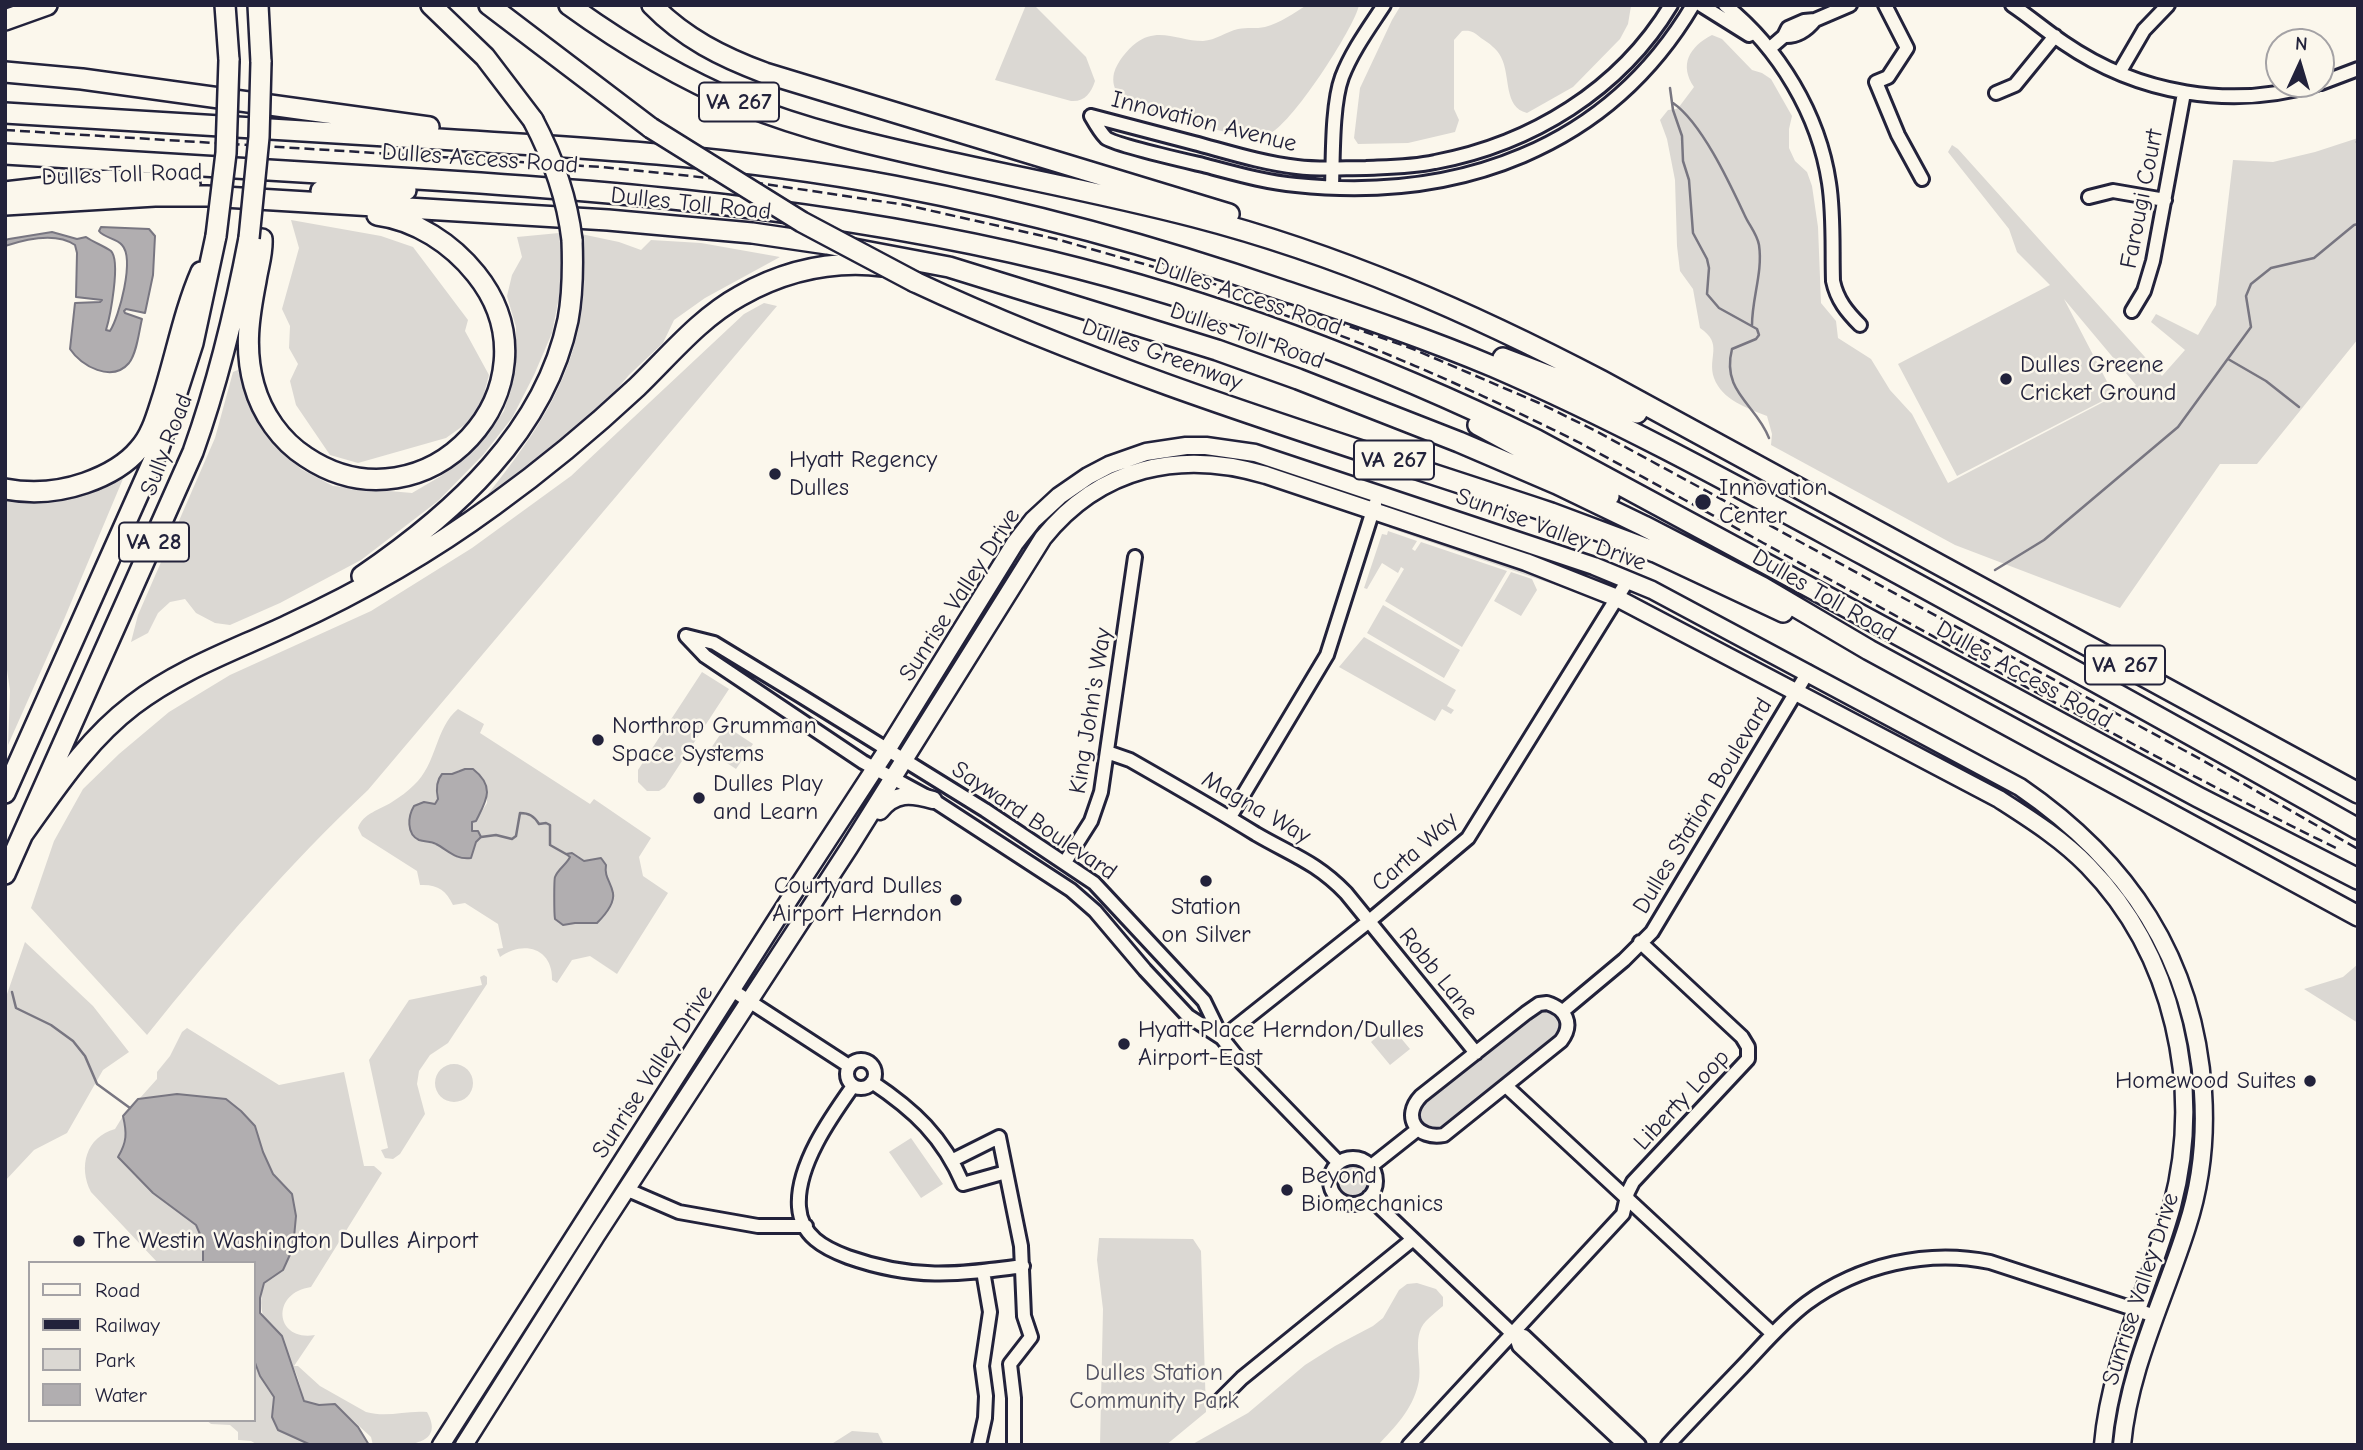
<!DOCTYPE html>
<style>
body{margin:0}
#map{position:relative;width:2363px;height:1450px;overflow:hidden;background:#fbf7ec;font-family:"Comic Neue",sans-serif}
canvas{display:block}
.frame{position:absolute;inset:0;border:7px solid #22223b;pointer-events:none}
.legend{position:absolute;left:28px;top:1261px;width:228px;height:161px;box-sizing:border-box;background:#fbf7ec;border:2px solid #a4a2a5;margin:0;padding:9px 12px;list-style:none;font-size:21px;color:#22223b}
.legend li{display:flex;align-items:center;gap:14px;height:35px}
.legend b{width:35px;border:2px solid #a4a2a5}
.north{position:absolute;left:2265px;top:28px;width:70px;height:70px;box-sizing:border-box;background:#fbf7ec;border:2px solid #a4a2a5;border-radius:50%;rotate:4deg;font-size:19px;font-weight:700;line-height:28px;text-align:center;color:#22223b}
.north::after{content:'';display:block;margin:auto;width:24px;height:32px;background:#22223b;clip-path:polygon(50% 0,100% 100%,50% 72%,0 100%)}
</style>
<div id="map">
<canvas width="2363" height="1450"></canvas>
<div class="frame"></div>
<ul class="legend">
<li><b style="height:9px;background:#fbf7ec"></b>Road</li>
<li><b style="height:9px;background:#22223b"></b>Railway</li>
<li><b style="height:19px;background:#dbd8d3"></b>Park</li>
<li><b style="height:19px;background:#b1aeb0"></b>Water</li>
</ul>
<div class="north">N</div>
</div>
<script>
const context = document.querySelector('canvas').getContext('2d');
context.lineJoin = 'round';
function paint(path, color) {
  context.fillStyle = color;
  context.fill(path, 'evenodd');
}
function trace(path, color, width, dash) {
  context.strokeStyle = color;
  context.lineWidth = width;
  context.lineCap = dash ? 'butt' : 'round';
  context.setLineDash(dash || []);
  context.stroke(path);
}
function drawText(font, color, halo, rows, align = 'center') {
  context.font = font + ' "Comic Neue",sans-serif';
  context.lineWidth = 5;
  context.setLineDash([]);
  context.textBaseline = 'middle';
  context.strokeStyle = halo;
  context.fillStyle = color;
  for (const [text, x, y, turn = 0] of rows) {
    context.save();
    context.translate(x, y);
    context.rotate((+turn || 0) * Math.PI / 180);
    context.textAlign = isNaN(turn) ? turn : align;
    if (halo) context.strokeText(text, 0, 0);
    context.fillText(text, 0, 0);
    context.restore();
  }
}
paint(new Path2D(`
 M1026,5H1034L1086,57L1095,81C1091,93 1085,102 1071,101L995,80Z
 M1307,5H1359C1355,27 1289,129 1268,134C1244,141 1213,128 1190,122C1165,116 1106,109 1114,73C1117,62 1127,50 1136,43C1158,26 1179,41 1203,41C1216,40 1226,32 1238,29C1247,27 1256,29 1265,27C1280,23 1294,13 1307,5Z
 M1401,5H1631V6L1628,24L1620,39L1573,87L1527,113C1503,107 1511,76 1501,57C1497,49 1489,43 1481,38C1474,32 1471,30 1462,31L1454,40V109L1459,120L1455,132L1408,143L1358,144L1354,138L1360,88L1392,20Z
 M1712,35L1722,39L1752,70L1762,73L1771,79L1792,116L1789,129V148L1795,161L1807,172L1812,186L1818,227L1821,303L1836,321L1838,338L1871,359L1890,390L1912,414L1948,483L2136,385L2064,299L2114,395L1957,476L1898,364L2050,285L2017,252L2009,229L1948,152L1952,145L1958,149L2162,376L2185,350L2151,322L2156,314L2198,335L2216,305L2233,160L2273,162L2315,152L2358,138V339L2257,464H2220L2120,608L1955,545L1771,445L1772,434L1767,416C1747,408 1722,400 1714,378C1707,357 1724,344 1700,328L1693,289L1680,271L1677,246L1675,180L1667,139L1660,120L1668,110L1676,109L1679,107L1694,87C1679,65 1689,47 1712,35Z
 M291,220L381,236L413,247L468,320L465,331L489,375L483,398L470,421L446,438L358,463L330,455L296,405L290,381L298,364L289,348L290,326L282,309L299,248Z
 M559,233L562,262L559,297L552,333L534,375L512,418L483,455L438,501L361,560L280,603L230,625L215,623L196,613L185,599L170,602L158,613L148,633L131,642L138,615L215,438L233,372L240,369L246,395L258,421L271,441L301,469L333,486L412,493L441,476L481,443L504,411L516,368V327L507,296L512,275L522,257L517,237Z
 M581,234L619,242L641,250L651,240L701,243L780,257L705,298L674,320L663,343L629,375L602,406L492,497L488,494C538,431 579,372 584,288C585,271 582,252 581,234Z
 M764,303L777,306L368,790C288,865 216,949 147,1035L31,908L54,841L83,789L119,754L169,712L230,675L371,611L472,548L571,476L744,314Z
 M125,474L65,617L8,745L10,691L5,655V497Z
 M1390,525L1568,586L1567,589L1389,528Z
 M1388,531L1417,541L1412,549L1415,551L1421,542L1507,571L1462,647L1385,601L1404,569L1401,567L1398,573L1382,563L1367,589L1364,588L1382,534L1387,535Z
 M1511,572L1532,579L1537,590L1521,616L1494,601Z
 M1383,605L1460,650L1444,678L1367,633Z
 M1364,637L1456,690L1447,706L1454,710L1451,714L1442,709L1435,721L1339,667Z
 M702,672L729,689L665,787L659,791H647L638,782V770Z
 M458,709L484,724L480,733L590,804L594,799L651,838L639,857L643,876L668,893L617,974L590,956L572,960L557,983L552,980C553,948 523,940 500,957L497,949L503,948L498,924L465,903L453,905C446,890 437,884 420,885L417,871L362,836L358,828C363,813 380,810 392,802C400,797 408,791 414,785C437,764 435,728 458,709ZM459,770L487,788V803L476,821L472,822V831L476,842L471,858L456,857L438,845L418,840L410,827L414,806L424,802L435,804L438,799C436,790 436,781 442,774H452ZM572,853L584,861L601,858L613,898L610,903L580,923L563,925L555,919C554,914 554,880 555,876C558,869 566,865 570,857L567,855Z
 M726,726L753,744L736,769L709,751Z
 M25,942L93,1006L129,1052L103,1070L67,1133L34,1150L5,1181V1000Z
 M2358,964V1023L2304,989L2343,977Z
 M484,975L487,977V984L448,1043L430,1055L419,1071L417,1084L425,1114L400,1154L393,1159L385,1158L381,1150L388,1148L369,1060L409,1000L482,985L480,977Z
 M1543,1011L1556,1016L1560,1027L1558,1035L1442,1129L1433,1130L1421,1124L1417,1111L1421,1105L1534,1015Z
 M1390,1025L1410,1049L1390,1065L1371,1042Z
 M187,1028L279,1085L344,1072L364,1166H374L382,1173L311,1287C270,1293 275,1342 315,1335L294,1366H298L320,1386L366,1412C388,1418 406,1410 427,1412C448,1450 395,1445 373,1445L371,1437L335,1404L319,1405L304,1401C301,1391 299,1378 294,1369C277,1335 253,1325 264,1282L283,1270L293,1248L292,1194L273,1174L263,1152L255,1126L225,1099L177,1094L140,1098L157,1079V1072L170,1056L182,1032Z
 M435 1083a19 19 0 1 1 38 0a19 19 0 1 1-38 0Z
 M123,1116C127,1133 127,1142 118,1157L196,1225L203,1241V1263H158L91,1192C78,1167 86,1137 115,1129Z
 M911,1138L943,1184L921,1198L889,1152Z
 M1337 1182a16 16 0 1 1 32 0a16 16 0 1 1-32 0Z
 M1099,1238L1193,1239L1201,1251L1206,1412L1166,1445H1100L1103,1309L1097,1260Z
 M1417,1283L1436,1289L1443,1297V1306C1437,1311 1431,1316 1426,1321C1410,1338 1424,1365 1418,1385C1412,1410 1395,1427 1378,1445H1191L1248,1413L1305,1365L1335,1346L1373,1326L1383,1318L1399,1290L1407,1284Z
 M254,1360L260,1376L274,1397L272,1417L278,1429L311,1445H258L251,1441L238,1440V1432L230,1425L211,1424L206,1420H254Z
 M852,1431L878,1433L884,1445H830Z`), '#dbd8d3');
const water = new Path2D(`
 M101,227L149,229L155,236L153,275L145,313L126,309L124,311L125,313L142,319C139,331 137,353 129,363C112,383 81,366 70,349L75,303L100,302L102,300L76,297L77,253L75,245C56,232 26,239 5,246V240L9,239L52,232L77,239L86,237C93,242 104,246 111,251C121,261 110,317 106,330L110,331C119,317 135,259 122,245C116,238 104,238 99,231Z
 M465,769H473C496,787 486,801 476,821L472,822V831H478L481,837L476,842L471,858C455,860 448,850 436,844C431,841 425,842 419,840C406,834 408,816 414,806L424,802L435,804L438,799C436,790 436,781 442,774H452Z
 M572,853L584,861L601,858L606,865C604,877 611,882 613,893C615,904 604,916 597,923H575L563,925L555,919C554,914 554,880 555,877C558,869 566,865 570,857L566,854Z
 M177,1094L226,1099L241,1111L255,1126L263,1152L273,1174L292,1194L296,1216L293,1248L283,1270L264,1283L260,1298V1313L282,1336L304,1401L319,1405L335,1404L358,1427L369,1445H311L278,1430L272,1417L274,1397L260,1376L254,1360V1263H203V1241L196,1225L153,1193L118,1157C127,1142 127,1133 123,1116L138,1099Z`);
paint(water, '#b1aeb0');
trace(water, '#787681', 2);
trace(new Path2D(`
 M1670,88L1673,110L1682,136L1683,161L1689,180L1693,233L1707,259L1709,268L1707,294L1719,308L1757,329L1759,335L1756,339L1732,349C1721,392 1756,404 1769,438
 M1673,103C1702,123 1730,184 1745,216C1749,225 1757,234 1759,245C1763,272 1752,298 1752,325
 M2357,142L2358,145
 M2228,359L2266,381L2299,407
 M1995,570L2044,540L2178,427L2251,327L2246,296L2251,284L2271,268L2314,258L2354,225L2358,224
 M481,837L496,835L512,839L516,836L520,813C529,813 534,816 539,824L546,823L550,825V845L566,854
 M12,992L16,1008L51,1025L73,1041L85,1056L97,1084L130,1108`), '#787681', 2.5);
const minor = new Path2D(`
 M1701,5L1749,35
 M1725,5C1779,48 1819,115 1829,183C1834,215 1832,249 1833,281C1837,300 1847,312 1860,325
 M1885,5L1907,48L1888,77L1876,82L1898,135L1922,179
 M2012,5C2030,17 2046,31 2064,43C2138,94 2231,110 2317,84
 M1784,36C1798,37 1807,30 1815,20
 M1769,49L1784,36L1788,28L1804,21L1815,20L1850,5
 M2119,73L2144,30L2168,5
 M2321,83L2358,69
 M1996,93L2015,85L2055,36
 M1091,116C1095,123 1100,132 1106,138C1115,145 1186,161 1203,165C1234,173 1264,182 1296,185C1457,202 1608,149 1693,5
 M1091,116C1125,125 1159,134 1194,143C1228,152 1262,163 1297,167C1320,170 1343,168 1366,168C1389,167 1412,167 1435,162C1531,144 1620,90 1671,5
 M1332,187C1333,157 1332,104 1342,77C1352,51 1369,28 1384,5
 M2089,197L2113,191L2165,200
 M2132,311L2144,291L2153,261L2184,93
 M686,636L714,643L801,696L985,810L1094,883L1204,1001L1222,1038L1242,1063L1339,1163
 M686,636L705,656L863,762L933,800L1071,890L1095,911L1145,970L1188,1016L1222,1038
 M1107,752L1130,760C1172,784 1214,808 1256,834C1292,855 1316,862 1346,893L1476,1053
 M1230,817L1327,655L1375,504
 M1065,862L1091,821L1101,792L1135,557
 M732,990L849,1066
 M1547,1003C1566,1009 1574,1024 1561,1041L1444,1135C1417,1140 1401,1117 1421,1096L1526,1013L1539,1004Z
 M1563,1011L1624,960L1652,932L1808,672
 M1222,1038L1368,922L1468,838L1628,580
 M847 1074a14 14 0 1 1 28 0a14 14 0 1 1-28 0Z
 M872,1082C914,1110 943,1137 963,1184L1006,1172
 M853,1086C831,1117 796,1166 799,1207C801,1236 824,1248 848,1257C913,1280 956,1275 1023,1266
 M1506,1086L1773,1334
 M1330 1181a23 23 0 1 1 46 0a23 23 0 1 1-46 0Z
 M953,1160L999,1137L1021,1246L1024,1316L1031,1337L1010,1364L1014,1398V1445
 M1370,1167L1418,1129
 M628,1190L679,1212L758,1226H806
 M1369,1197L1516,1337L1519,1346L1625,1445
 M1516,1337L1524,1336L1639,1445
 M1219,1401L1242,1378L1412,1240
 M979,1445L985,1418L986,1396L982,1366L990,1312L983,1271
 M1409,1445L1623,1214L1628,1192L1633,1182L1748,1059V1047L1742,1037L1640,942
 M1668,1445C1692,1419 1717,1393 1742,1367C1763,1345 1783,1321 1807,1303C1859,1265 1926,1249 1990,1262L2155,1316`);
const major = new Path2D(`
 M880,811C895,792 911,794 933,800
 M441,1445L789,900L887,750L1015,543L1033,520L1059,496L1088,476L1109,465L1146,452L1186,446H1206L1255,453L1594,566L1652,590L2020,787C2128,861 2194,958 2203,1092C2206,1137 2201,1184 2187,1227C2164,1300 2129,1368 2122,1445
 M464,1445L596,1236L849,848L1043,538C1100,467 1180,449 1266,475L1526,562L1617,598L1999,799C2030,819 2062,839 2088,866C2174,954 2203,1088 2172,1206C2150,1286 2110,1361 2103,1445`);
const highway = new Path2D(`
 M225,5L229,60
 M258,5L261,62
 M431,5L485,57L533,120
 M489,5L651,128
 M569,5C623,44 680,78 742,104C806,130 873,145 940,160C1025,179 1111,195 1195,217C1338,254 1472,313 1602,381L2358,793
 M652,5C684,38 722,57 765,73L1229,214
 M5,20L47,5
 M5,72L82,79L429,127
 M5,113C143,122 281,130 419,138C578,147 737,156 894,186C1025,211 1155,246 1282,290C1353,314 1425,338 1494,367C1621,422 1742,489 1864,555C2029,645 2194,736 2358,829
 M5,154C131,162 258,169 384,177C607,190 831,208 1049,261C1218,302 1381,364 1537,440L2198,797L2358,879
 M321,191L406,190
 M5,192L109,180L190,184
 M5,205L155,196H207L608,220L752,233L827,244L949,267L1217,350L1298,379L1459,442L1557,484L1644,526L1762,587L1869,650L2358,916
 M262,239C263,253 258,267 256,281C249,317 244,349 254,385C262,414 281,441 306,457C426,537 566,386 476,274C452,244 416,220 377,215
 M915,282C1118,377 1338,442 1551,513L1655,552L1783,612
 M1503,358L1571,384L1637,413
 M1478,425L1609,496
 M5,489C32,494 59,492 85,483C105,476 125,466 139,449C152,435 157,414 163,396C176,355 184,311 201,272
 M362,576C453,514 545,432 568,320C573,293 573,266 572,240
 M5,793L159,448L193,343L216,236
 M23,834C56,788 87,740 133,705C180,669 235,650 288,625C360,592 430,552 494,505C544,469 592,429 637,387C670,355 700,318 740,296C784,271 833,260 883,266
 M5,874L193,452C218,382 235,312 249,238`);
trace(minor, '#22223b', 18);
trace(major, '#22223b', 21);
trace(highway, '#22223b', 24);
trace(minor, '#fbf7ec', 12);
trace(major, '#fbf7ec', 16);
trace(highway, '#fbf7ec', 19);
trace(new Path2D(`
 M5,130L602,167L758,183L906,205L1056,239L1295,307L1413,349L1539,403L1594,430L2202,760L2358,849
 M1270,310C1376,346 1478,392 1578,442C1831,578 2080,722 2338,849`), '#22223b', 2.5, [10, 5]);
const highwayBridge = new Path2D(`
 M533,120C553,158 567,197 572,240
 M651,128L802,222L915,282
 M216,236L226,153L229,60
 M249,238L259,137L261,62`);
trace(highwayBridge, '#22223b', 24, []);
trace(highwayBridge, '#fbf7ec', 19);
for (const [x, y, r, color] of [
 [2006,379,7,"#22223b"],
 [775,474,7,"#22223b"],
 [1703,502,9,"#22223b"],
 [598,740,7,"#22223b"],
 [699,798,7,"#22223b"],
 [1206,881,7,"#22223b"],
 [956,900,7,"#22223b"],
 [1124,1044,7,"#22223b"],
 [2310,1081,7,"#22223b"],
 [1287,1190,7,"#22223b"],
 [79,1241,7,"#22223b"]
]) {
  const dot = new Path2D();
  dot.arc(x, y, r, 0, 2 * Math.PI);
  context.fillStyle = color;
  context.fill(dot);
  trace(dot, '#fbf7ec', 2.5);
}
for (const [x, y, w] of [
 [739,102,80],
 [1394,460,80],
 [154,542,70],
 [2125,665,80]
]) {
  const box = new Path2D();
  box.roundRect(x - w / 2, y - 19.5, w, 39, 5);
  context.fillStyle = '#fbf7ec';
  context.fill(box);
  trace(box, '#22223b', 2);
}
drawText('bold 23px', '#22223b', null, [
 ["VA 267",739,102],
 ["VA 267",1394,460],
 ["VA 28",154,542],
 ["VA 267",2125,665]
]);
drawText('24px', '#22223b', '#fbf7ec', [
 ["Innovation Avenue",1204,122,14],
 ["Dulles Access Road",480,159,4],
 ["Dulles Toll Road",122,175,-2],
 ["Farougi Court",2142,199,-79],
 ["Dulles Toll Road",691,204,6],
 ["Dulles Access Road",1248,297,19],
 ["Dulles Toll Road",1247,336,19],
 ["Dulles Greenway",1162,355,20],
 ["Sully Road",167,445,-69],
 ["Sunrise Valley Drive",1551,530,20],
 ["Sunrise Valley Drive",960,595,-57],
 ["Dulles Toll Road",1824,596,30],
 ["Dulles Access Road",2024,675,29],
 ["King John's Way",1091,711,-81],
 ["Dulles Station Boulevard",1703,806,-59],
 ["Magna Way",1256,808,30],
 ["Sayward Boulevard",1034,821,34],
 ["Carta Way",1415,852,-42],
 ["Robb Lane",1438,974,51],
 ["Sunrise Valley Drive",653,1072,-57],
 ["Liberty Loop",1682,1100,-47],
 ["Sunrise Valley Drive",2141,1289,-72]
]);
drawText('24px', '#22223b', '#fbf7ec', [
 ["Dulles Greene",2020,365],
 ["Cricket Ground",2020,393],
 ["Hyatt Regency",789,460],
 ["Dulles",789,488],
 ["Innovation",1719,488],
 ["Center",1719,516],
 ["Northrop Grumman",612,726],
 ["Space Systems",612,754],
 ["Dulles Play",713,784],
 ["and Learn",713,812],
 ["Courtyard Dulles",942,886,"right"],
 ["Airport Herndon",942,914,"right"],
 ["Station",1206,907,"center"],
 ["on Silver",1206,935,"center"],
 ["Hyatt Place Herndon/Dulles",1138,1030],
 ["Airport-East",1138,1058],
 ["Homewood Suites",2296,1081,"right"],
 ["Beyond",1301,1176],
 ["Biomechanics",1301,1204],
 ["The Westin Washington Dulles Airport",93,1241]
], 'left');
drawText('24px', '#505061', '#fbf7ec', [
 ["Dulles Station",1154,1373],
 ["Community Park",1154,1401]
]);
</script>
